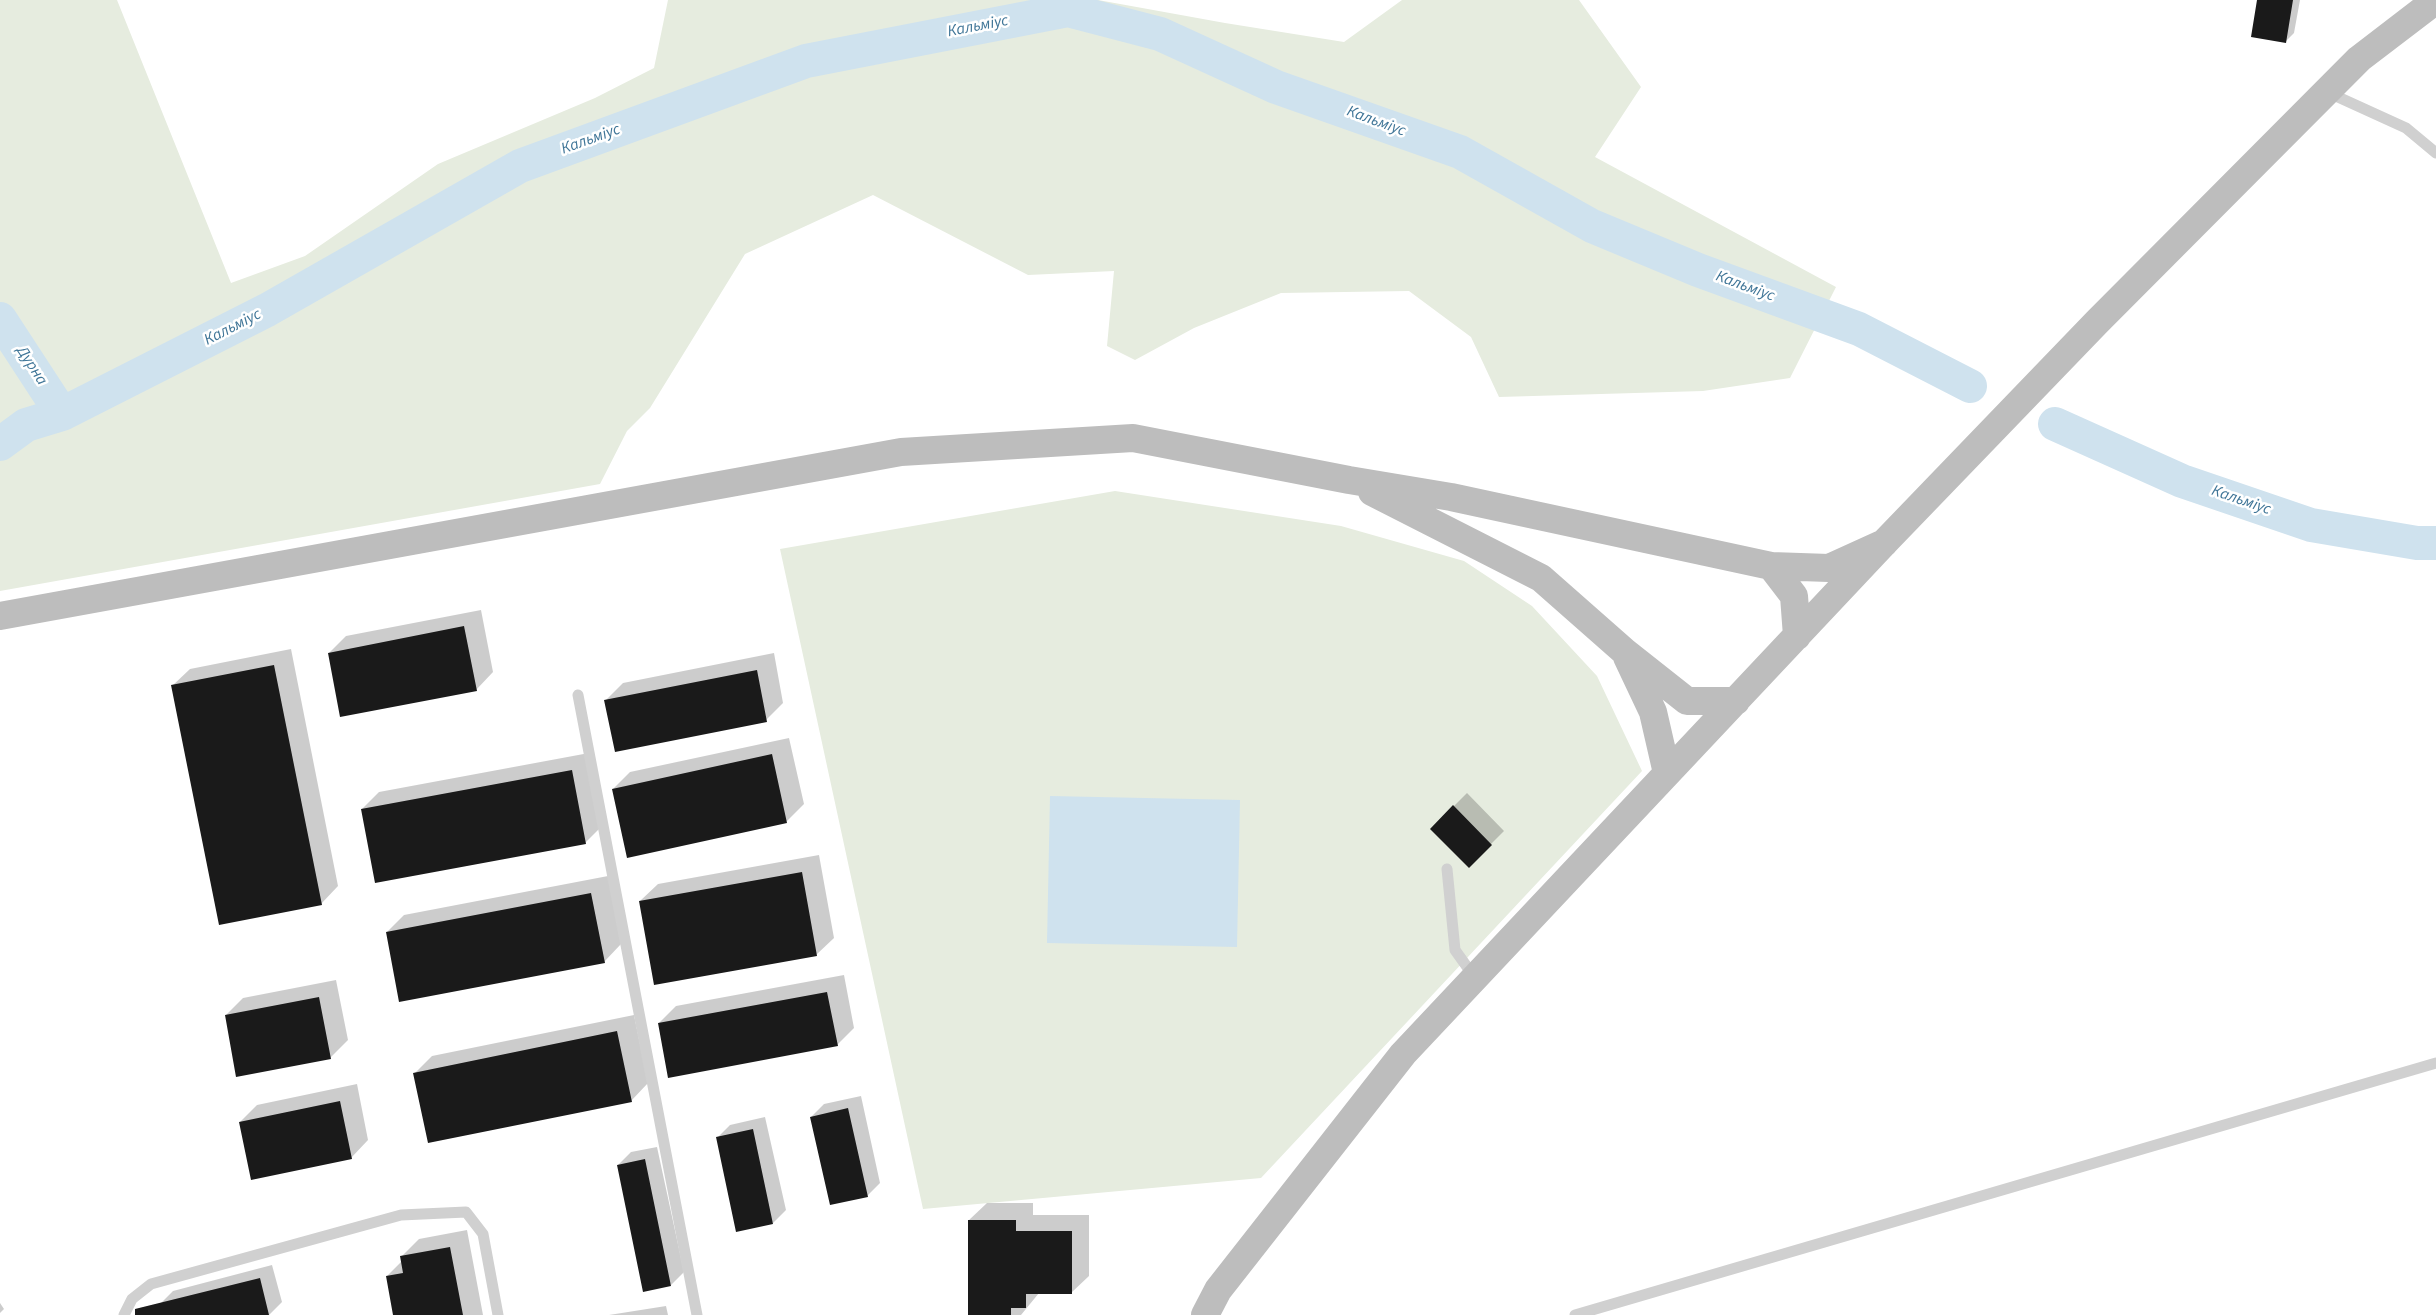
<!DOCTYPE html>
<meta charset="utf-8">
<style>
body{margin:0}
canvas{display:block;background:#fff}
</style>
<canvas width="2436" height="1315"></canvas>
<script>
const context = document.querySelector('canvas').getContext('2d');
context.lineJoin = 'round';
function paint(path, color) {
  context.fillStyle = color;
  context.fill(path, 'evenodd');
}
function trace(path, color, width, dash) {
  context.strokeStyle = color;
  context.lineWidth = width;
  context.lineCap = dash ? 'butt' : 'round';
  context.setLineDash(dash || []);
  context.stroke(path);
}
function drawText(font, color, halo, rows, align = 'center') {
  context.font = font + ' "Source Sans 3",sans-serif';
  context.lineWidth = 5;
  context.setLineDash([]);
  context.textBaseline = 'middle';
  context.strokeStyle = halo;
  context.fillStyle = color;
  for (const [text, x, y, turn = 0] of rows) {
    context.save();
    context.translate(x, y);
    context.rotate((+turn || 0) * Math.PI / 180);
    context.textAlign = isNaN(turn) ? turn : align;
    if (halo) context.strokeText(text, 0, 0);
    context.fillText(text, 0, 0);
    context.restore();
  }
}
paint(new Path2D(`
 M0,0H117L231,283L305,256L438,164L595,98L654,68L668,0H1098L1225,23L1344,42L1402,0H1579L1641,87L1595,157L1836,287L1790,378L1703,391L1499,397L1471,337L1409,291L1281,293L1194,328L1135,360L1107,346L1114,271L1028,275L873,195L745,254L650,408L627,431L600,484L0,591Z
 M1115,491L1341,526L1464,561L1532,606L1597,676L1642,771L1261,1178L923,1209L780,549Z`), '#e6ecdf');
paint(new Path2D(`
 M1050,796L1240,800L1237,947L1047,943Z`), '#cfe2ee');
paint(new Path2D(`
 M2259,0H2300L2294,33L2285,42Z
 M481,610L493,672L476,690L329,653L346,636Z
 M291,649L338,886L321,904L172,686L190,669Z
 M774,653L783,703L766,720L606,700L623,683Z
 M789,738L804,804L786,822L613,789L630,772Z
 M589,753L602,826L585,843L362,809L379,792Z
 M1467,793L1504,831L1469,866L1431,829Z
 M819,855L834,938L816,955L640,901L658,884Z
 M608,876L621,944L604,962L387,932L404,915Z
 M844,975L854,1028L837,1045L659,1023L676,1006Z
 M336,980L348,1040L330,1058L226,1015L243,998Z
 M634,1015L648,1083L631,1101L415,1073L432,1056Z
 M357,1084L368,1140L351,1158L240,1122L257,1105Z
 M861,1096L880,1183L867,1196L811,1117L824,1104Z
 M765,1117L786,1210L773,1223L717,1138L730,1125Z
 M657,1147L684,1272L671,1285L618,1165L631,1152Z
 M987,1203H1033V1215H1089V1276L1071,1293H1039L1021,1315H970L969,1220Z
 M467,1230L483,1315H394L387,1276L402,1261L401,1257L419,1239Z
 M272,1265L282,1302L269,1315H163L160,1304L173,1291Z
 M0,1303L4,1309L0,1313Z
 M666,1306L668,1315H609Z`), '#0003');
trace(new Path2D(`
 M0,319L62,414
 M2055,424L2182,481L2311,525L2417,543H2436
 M0,444L26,425L62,414L267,310L520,166L806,61L1068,10L1160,34L1276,87L1460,152L1592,226L1698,270L1859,329L1970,386`), '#cfe2ee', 34);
paint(new Path2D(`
 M2257,0H2293L2286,43L2251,37Z
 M464,626L477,691L340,717L328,653Z
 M274,665L322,905L219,925L171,685Z
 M757,670L767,722L615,752L604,700Z
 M772,754L787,823L627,858L612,789Z
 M572,770L586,844L375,883L361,809Z
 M1453,805L1492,845L1469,868L1430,829Z
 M802,872L817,956L654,985L639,901Z
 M591,893L605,963L399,1002L386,932Z
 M827,992L838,1046L668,1078L658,1023Z
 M319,997L331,1059L236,1077L225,1015Z
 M617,1031L632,1102L428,1143L413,1073Z
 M340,1101L352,1159L251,1180L239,1122Z
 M848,1108L868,1197L830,1205L810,1117Z
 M753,1129L773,1224L736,1232L716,1137Z
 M645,1159L671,1286L643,1292L617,1165Z
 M968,1220H1016V1231H1072V1294H1026V1308H1011V1315H968Z
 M450,1247L463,1315H393L386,1276L403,1273L400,1256Z
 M260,1278L269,1315H135V1309Z`), '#1a1a1a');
trace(new Path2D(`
 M2327,92L2406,128L2436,153
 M578,695L697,1315
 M1447,869L1455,950L1475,978
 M124,1315L132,1299L151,1284L401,1215L466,1212L483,1234L498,1315
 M1575,1315L2436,1063`), '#d0d0d0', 11);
trace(new Path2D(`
 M1372,492L1541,578L1625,652L1687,701H1736
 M1771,566L1794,596L1797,636
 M0,616L901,452L1133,438L1349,480L1451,497L1771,566L1829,568L1884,543
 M1627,657L1653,712L1667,773
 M1205,1315L1218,1290L1403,1054L1884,543L2097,322L2359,59L2436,0`), '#bdbdbd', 28);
drawText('italic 16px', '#3f7597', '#fff', [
 ["Кальміус",978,27,-11],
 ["Кальміус",1376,122,20],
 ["Кальміус",591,140,-20],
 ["Кальміус",1745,287,20],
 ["Кальміус",233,328,-27],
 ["Дурна",31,366,57],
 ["Кальміус",2241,501,19]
]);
</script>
